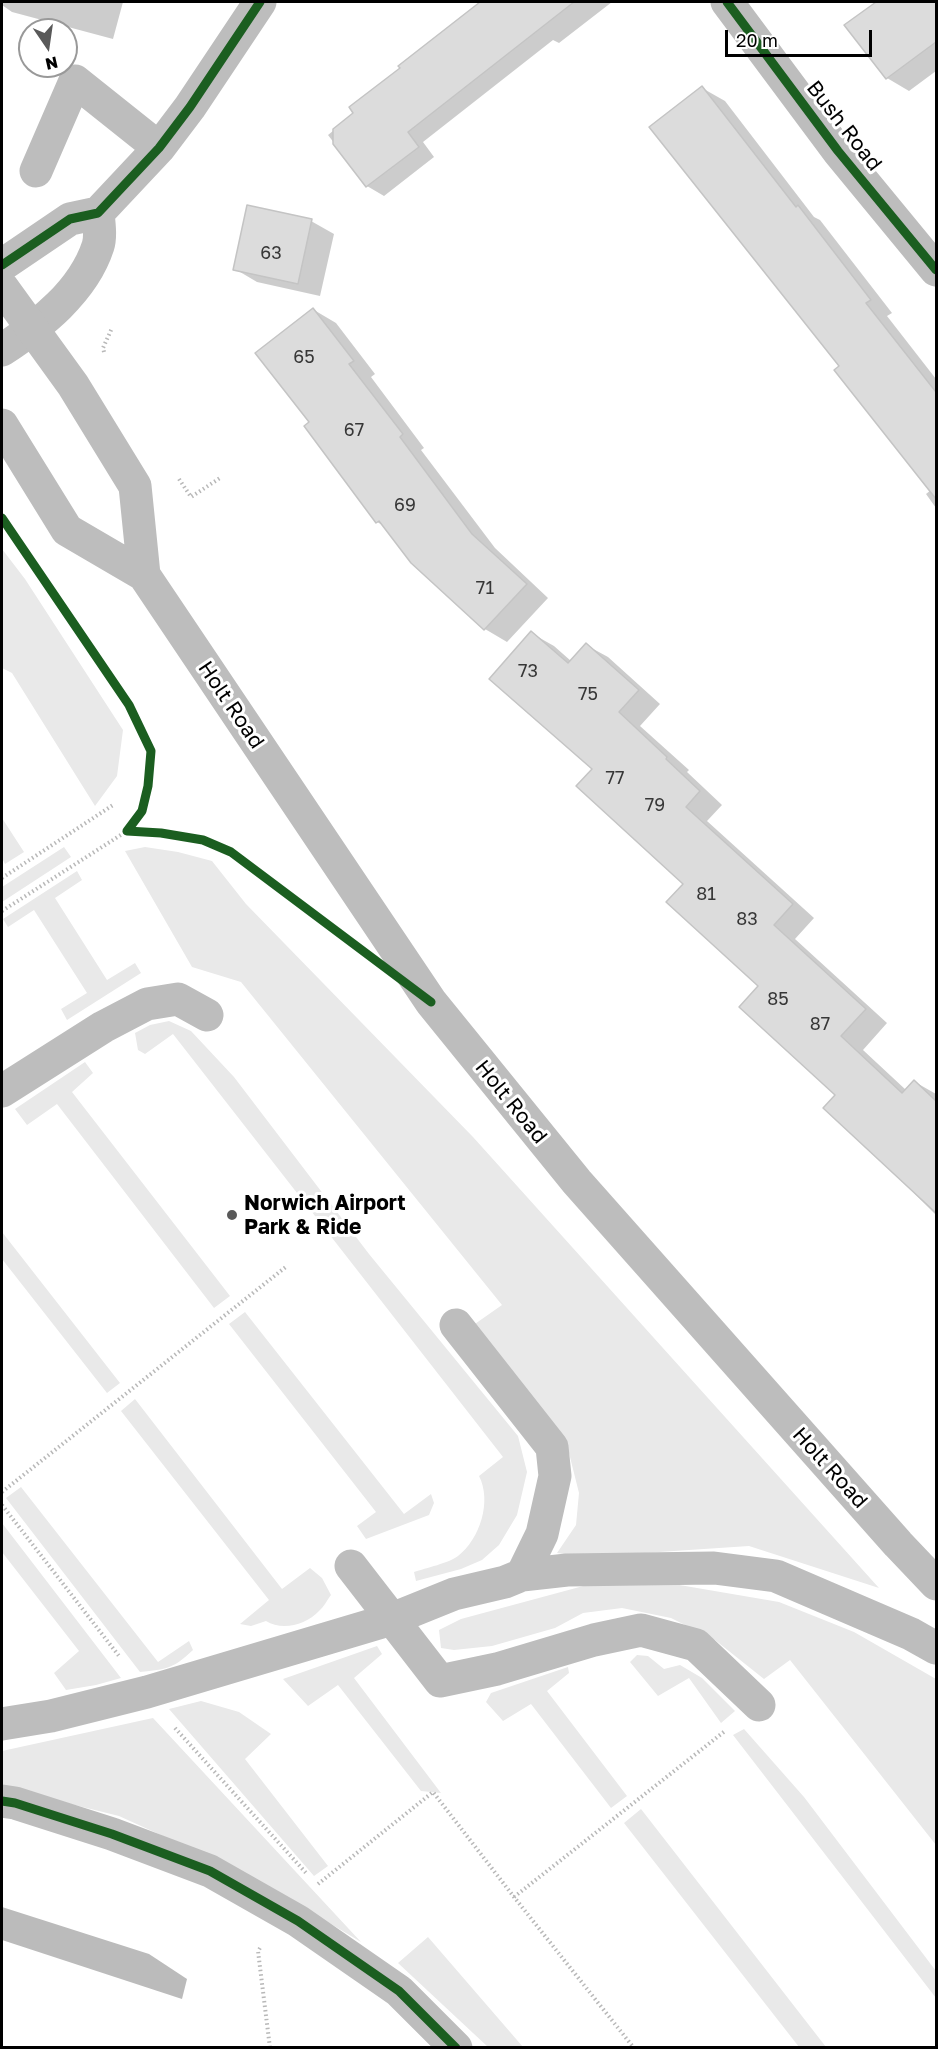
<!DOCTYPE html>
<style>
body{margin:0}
#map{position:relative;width:938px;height:2049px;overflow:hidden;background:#fff;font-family:"Golos Text",sans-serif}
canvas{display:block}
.frame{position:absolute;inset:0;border:3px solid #000;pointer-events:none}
.north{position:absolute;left:18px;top:18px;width:60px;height:60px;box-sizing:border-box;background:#fff;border:2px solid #999;border-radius:50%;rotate:167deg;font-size:16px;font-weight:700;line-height:24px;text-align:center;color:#000}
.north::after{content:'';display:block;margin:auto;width:21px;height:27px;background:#595959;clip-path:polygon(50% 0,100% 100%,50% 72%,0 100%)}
.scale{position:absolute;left:725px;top:30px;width:147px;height:27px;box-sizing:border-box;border:3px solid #000;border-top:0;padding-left:8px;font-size:18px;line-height:21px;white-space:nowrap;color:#000;-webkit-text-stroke:4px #fff;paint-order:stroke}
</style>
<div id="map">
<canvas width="938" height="2049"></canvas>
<div class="frame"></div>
<div class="north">N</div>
<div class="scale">20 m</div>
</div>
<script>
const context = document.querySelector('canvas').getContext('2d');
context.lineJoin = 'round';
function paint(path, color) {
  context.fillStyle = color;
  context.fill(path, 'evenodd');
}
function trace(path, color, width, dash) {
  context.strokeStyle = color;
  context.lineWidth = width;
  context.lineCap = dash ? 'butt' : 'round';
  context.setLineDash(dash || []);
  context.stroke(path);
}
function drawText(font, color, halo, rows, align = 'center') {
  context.font = font + ' "Golos Text",sans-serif';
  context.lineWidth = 6;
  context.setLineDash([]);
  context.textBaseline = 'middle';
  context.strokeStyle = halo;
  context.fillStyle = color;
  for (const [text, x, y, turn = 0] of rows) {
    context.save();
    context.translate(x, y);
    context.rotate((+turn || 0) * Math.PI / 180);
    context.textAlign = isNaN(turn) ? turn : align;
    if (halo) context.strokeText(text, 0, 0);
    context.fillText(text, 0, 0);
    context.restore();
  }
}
paint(new Path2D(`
 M2,549L25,579L123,730L117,776L95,806L12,673L2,668Z
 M2,818L24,852L5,864L2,858Z
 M64,847L71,857L2,902V887Z
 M145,847L178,852L212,861L246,904L473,1137L879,1588L749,1546L584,1557L557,1553L576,1525L579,1493L566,1441L472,1326L502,1305L241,982L192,967L125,851Z
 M77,871L82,880L55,898L107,980L135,963L141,973L67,1020L61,1009L87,993L34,910L8,927L3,919Z
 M169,1021L191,1031L234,1077L369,1254L518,1436L527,1472L517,1515L499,1545L482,1560L461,1569L416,1581L414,1572C426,1568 449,1563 458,1556C480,1539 492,1501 479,1476L503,1457L173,1034L145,1054L138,1050L135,1033L150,1025Z
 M85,1062L93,1073L72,1092L230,1296L214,1308L57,1104L27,1125L15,1109Z
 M2,1232L120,1383L107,1393L2,1259Z
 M245,1312L404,1514L431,1494L434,1503L429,1515L366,1539L357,1526L376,1512L229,1324Z
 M135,1399L282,1589L310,1568L322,1578L331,1595C327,1600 324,1607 319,1611C306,1625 282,1631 266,1621L251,1626L240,1624L269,1600L121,1411Z
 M21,1487L158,1662L189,1641L193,1650C173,1669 167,1669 140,1672L6,1498Z
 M2,1523L121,1678L96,1685L66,1690L54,1673L79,1651L2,1552Z
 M656,1581L779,1602L854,1632L936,1679V1845L790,1660L764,1679L715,1640L671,1618L622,1608L583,1613L555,1628L492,1646L454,1650L441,1648L439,1630L461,1619L587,1585Z
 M377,1646L382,1654L354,1678L441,1793L421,1791L338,1685L308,1706L283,1679Z
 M637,1655L648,1656L664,1669L680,1665L702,1678L735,1711L721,1723L689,1678L658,1696L630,1662Z
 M568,1667L569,1673L547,1691L627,1796L611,1808L531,1704L503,1721L486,1702L491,1693Z
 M201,1701L239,1712L271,1734L245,1759L328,1866L314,1876L169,1709Z
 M153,1718L361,1942L251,1876L119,1816L2,1787V1751Z
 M744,1729L804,1797L936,1971V1998L733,1735Z
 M641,1809L826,2047H799L624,1823Z
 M428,1937L523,2047H488L398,1963Z`), '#e9e9e9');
paint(new Path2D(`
 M2,1907L149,1954L187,1979L182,1999L2,1940Z`), '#bbb');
paint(new Path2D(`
 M2,2H123L113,39L12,12L2,5Z
 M493,2H612L559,43L553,40L423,142L434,157L384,196L367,186L328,135L355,113L402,68Z
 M878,2H936V71L909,91L887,78L847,25Z
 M702,88L725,101L814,217L820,220L892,313L887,316L936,379V508L926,494L931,490L841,366Z
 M311,221L334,234L320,296L257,282L235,269Z
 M314,310L336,323L375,374L371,377L424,448L421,450L495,548L548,598L507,642L485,629L386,527L377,522L311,423Z
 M531,633L554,646L571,661L586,645L608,657L660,704L640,726L689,770L687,772L722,805L707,821L814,918L795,939L887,1023L863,1050L906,1090L915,1082L936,1094V1215L914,1193L916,1191L837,1095L685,884L594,769Z`), '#0003');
const building = new Path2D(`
 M480,2H574L408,132L419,147L366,187L333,144V129L353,113L349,107L400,68L398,66Z
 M876,2H936V42L886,79L844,25Z
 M702,86L796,207L798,205L871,300L866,303L936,392V499L834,370L839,366L649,127Z
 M247,205L312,219L298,284L233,270Z
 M313,308L354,361L349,364L403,434L400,437L472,534L527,584L484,630L411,563L379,521L376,523L304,426L309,422L255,353Z
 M531,631L568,663L586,643L639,690L619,712L667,757L666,759L700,791L686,807L793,904L774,925L866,1009L841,1036L902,1093L914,1080L936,1101V1213L823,1108L835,1095L739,1007L758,986L666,902L683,884L576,786L592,769L489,679Z`);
paint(building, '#dcdcdc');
trace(building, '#c4c4c4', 1.5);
trace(new Path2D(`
 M104,352L103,348L112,328
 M179,479L191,497L220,478
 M2,878L113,805
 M2,911L127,831
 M2,1492L287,1266
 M2,1505L119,1656
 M175,1728L307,1874
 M318,1884L433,1792L514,1897L634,2048
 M514,1897L725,1731
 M260,1948L258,1951L270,2048`), '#b8b8b8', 4, [1.5, 3]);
trace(new Path2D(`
 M727,2L838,151L936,270
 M36,171L75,81L159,148
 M2,265L70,219L98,213L159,148L190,107L260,2
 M2,350C40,325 83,292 98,246C101,237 99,223 98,213
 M2,1091L103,1027L147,1004L178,999L207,1015
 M456,1325L552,1447L555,1476L542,1534L522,1575
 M351,1566L440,1681L497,1669L594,1640L641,1630L696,1645L759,1705
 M2,1724L51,1716L147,1692L392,1619L454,1594L505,1582L522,1575L567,1570L714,1568L776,1576L911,1634L936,1648
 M2,1801L15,1803L112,1834L210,1871L298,1921L399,1991L456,2048`), '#bdbdbd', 33);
trace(new Path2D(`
 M2,287L73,385L135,486L144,575
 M2,425L67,530L144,575L431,1002L577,1182L898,1544L936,1584`), '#bdbdbd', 33);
trace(new Path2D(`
 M727,2L838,151L936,270
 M2,265L70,219L98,213L159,148L190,107L260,2
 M2,518L129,705L151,751L148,786L142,811L127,831
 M127,831L161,833L203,840L231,852L431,1002
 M2,1801L15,1803L112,1834L210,1871L298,1921L399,1991L456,2048`), '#1b5e20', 9);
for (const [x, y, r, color] of [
 [232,1215,6,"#595959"]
]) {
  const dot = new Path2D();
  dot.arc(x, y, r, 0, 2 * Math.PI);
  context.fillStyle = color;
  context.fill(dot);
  trace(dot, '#fff', 2);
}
drawText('18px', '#373737', null, [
 ["63",271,253],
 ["65",304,357],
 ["67",354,430],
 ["69",405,505],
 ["71",485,588],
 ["73",528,671],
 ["75",588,694],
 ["77",615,778],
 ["79",655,805],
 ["81",706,894],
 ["83",747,919],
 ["85",778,999],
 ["87",820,1024]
]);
drawText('21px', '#000', '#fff', [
 ["Bush Road",844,126,52],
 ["Holt Road",231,705,56],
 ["Holt Road",511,1102,51],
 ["Holt Road",830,1468,48]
]);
drawText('bold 21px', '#000', '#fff', [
 ["Norwich Airport",244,1203],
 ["Park & Ride",244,1227]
], 'left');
</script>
